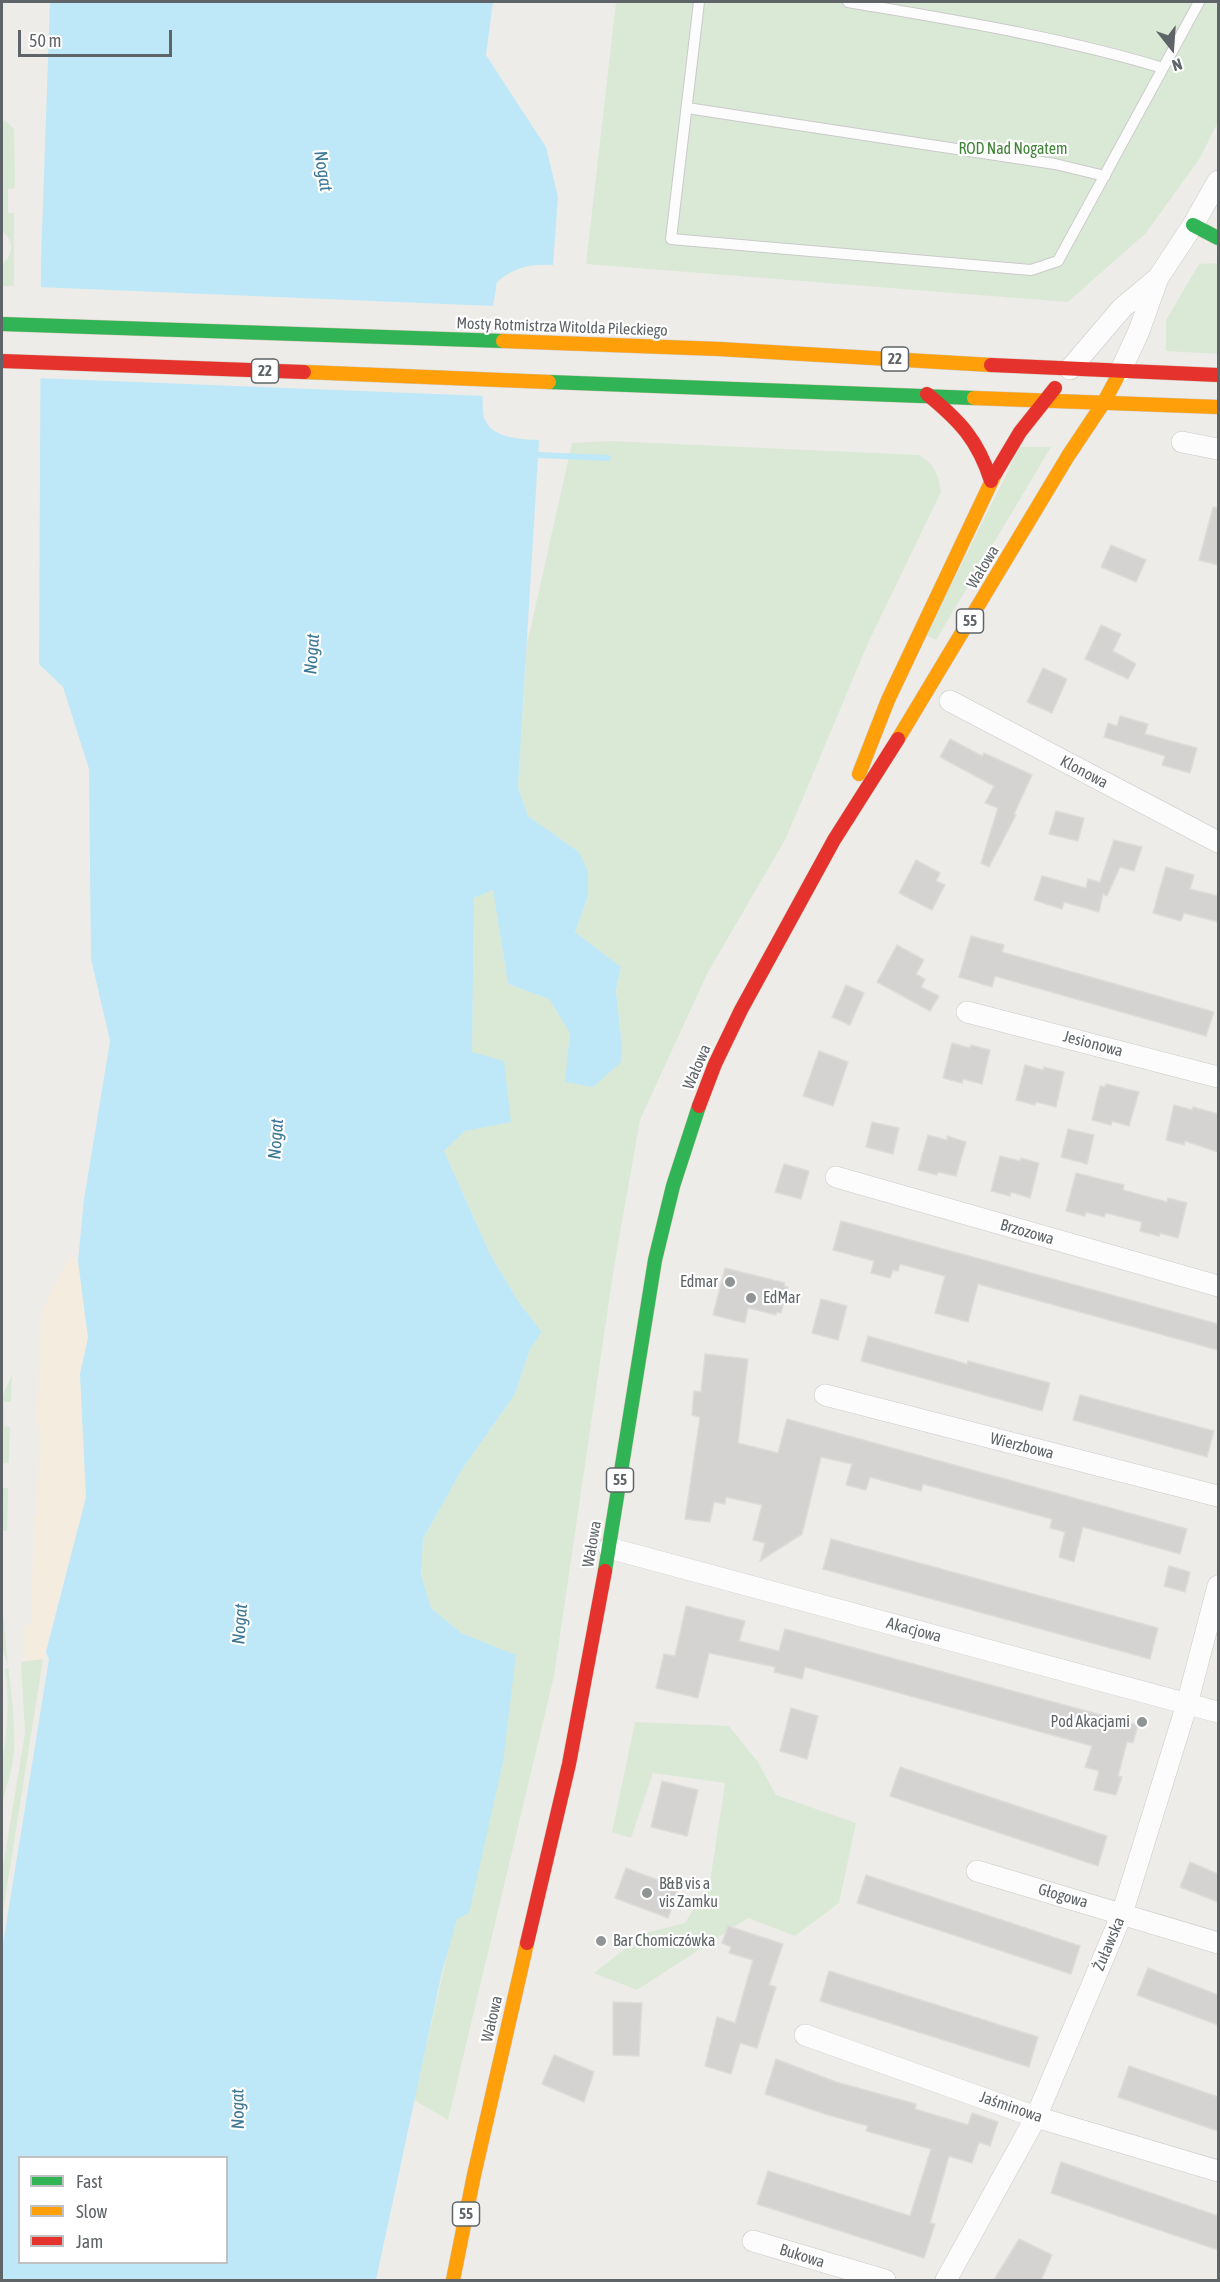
<!DOCTYPE html>
<meta charset="utf-8">
<style>
body{margin:0}
#map{position:relative;width:1220px;height:2282px;overflow:hidden;background:#eeece9;font-family:"Asap Condensed",sans-serif}
canvas{display:block}
.frame{position:absolute;inset:0;border:3px solid #5e6467;pointer-events:none}
.legend{position:absolute;left:18px;top:2156px;width:210px;height:108px;box-sizing:border-box;background:#fff;border:2px solid #bfc1c2;margin:0;padding:8px 10px;list-style:none;font-size:18px;color:#5e6467}
.legend li{display:flex;align-items:center;gap:12px;height:30px}
.legend b{width:30px;border:2px solid #bfc1c2}
.north{position:absolute;left:1142px;top:18px;width:60px;height:60px;-webkit-text-stroke:4px #fff;paint-order:stroke;rotate:163deg;font-size:16px;font-weight:700;line-height:24px;text-align:center;color:#5e6467}
.north::after{content:'';display:block;margin:auto;width:21px;height:27px;background:#5e6467;clip-path:polygon(50% 0,100% 100%,50% 72%,0 100%)}
.scale{position:absolute;left:18px;top:30px;width:154px;height:27px;box-sizing:border-box;border:3px solid #5e6467;border-top:0;padding-left:8px;font-size:18px;line-height:21px;white-space:nowrap;color:#5e6467;-webkit-text-stroke:4px #fff;paint-order:stroke}
</style>
<div id="map">
<canvas width="1220" height="2282"></canvas>
<div class="frame"></div>
<ul class="legend">
<li><b style="height:8px;background:#30b455"></b>Fast</li>
<li><b style="height:8px;background:#ff9f0a"></b>Slow</li>
<li><b style="height:8px;background:#e5322d"></b>Jam</li>
</ul>
<div class="north">N</div>
<div class="scale">50 m</div>
</div>
<script>
const context = document.querySelector('canvas').getContext('2d');
context.lineJoin = 'round';
function paint(path, color) {
  context.fillStyle = color;
  context.fill(path, 'evenodd');
}
function trace(path, color, width, dash) {
  context.strokeStyle = color;
  context.lineWidth = width;
  context.lineCap = dash ? 'butt' : 'round';
  context.setLineDash(dash || []);
  context.stroke(path);
}
function drawText(font, color, halo, rows, align = 'center') {
  context.font = font + ' "Asap Condensed",sans-serif';
  context.lineWidth = 4.5;
  context.setLineDash([]);
  context.textBaseline = 'middle';
  context.strokeStyle = halo;
  context.fillStyle = color;
  for (const [text, x, y, turn = 0] of rows) {
    context.save();
    context.translate(x, y);
    context.rotate((+turn || 0) * Math.PI / 180);
    context.textAlign = isNaN(turn) ? turn : align;
    if (halo) context.strokeText(text, 0, 0);
    context.fillText(text, 0, 0);
    context.restore();
  }
}
paint(new Path2D(`
 M616,2H1218V122L1200,158L1146,233L1068,302L586,264Z
 M5,120L14,129L15,188L8,189V213H14V286H2V264C14,255 14,240 2,231V124Z
 M1218,263V354L1166,351V320L1199,264Z
 M610,441L919,455C935,466 938,472 941,492L868,643L786,838L707,974L640,1120L614,1267L554,1676L448,2120L414,2100L515,1656L461,1633L431,1608L421,1574L423,1539L461,1471L515,1394L530,1348L542,1332L518,1301L490,1254L444,1151L465,1131L510,1122L472,1052L474,898L493,889L508,984L549,999L570,1033L566,1082L622,1045L616,991L621,967L575,932L588,897L579,852L528,816L518,787L527,644L572,443Z
 M1020,447H1051L936,640L926,635Z
 M12,1375L11,1402H4V1426L10,1427L9,1463H2V1488H8L7,1531H2V1397Z
 M2,1616L4,1619C6,1664 16,1708 14,1753C12,1772 5,1789 2,1807C1,1793 0,1778 2,1764C7,1732 10,1701 5,1669L9,1668L2,1649Z
 M43,1659L2,1918V1872L25,1733L21,1662Z
 M635,1722L729,1726L758,1762L776,1795L856,1823L839,1903L795,1936L748,1918L637,1990L594,1973L645,1933L685,1923L710,1882L725,1783L653,1773L631,1838L612,1832Z`), '#dae9d5');
paint(new Path2D(`
 M70,1255L78,1261L88,1338L80,1374L86,1497L43,1659L23,1661L24,1627L31,1622L34,1516L37,1513L40,1430L37,1426L41,1312Z`), '#f5ece0');
paint(new Path2D(`
 M50,2H493L486,55L546,147L558,197L553,265C530,264 515,267 497,282C493,307 477,400 485,420C494,439 521,439 539,440L518,787L528,816L579,852L588,871V897L575,932L621,967L616,991L622,1046L621,1062L593,1087L565,1082L570,1033L549,999L508,984L493,890L474,898L472,1052L504,1061L511,1122L465,1131L444,1151L490,1254L518,1301L542,1332L530,1349L515,1394L461,1471L423,1539L421,1574L431,1608L461,1633L516,1655L503,1762L469,1913L457,1919L442,1972L376,2280H2V1950L49,1659L46,1652L86,1497L80,1374L88,1338L78,1261L84,1199L110,1041L91,959L89,769L63,687L39,664L41,261ZM20,2158H226V2262H20Z`), '#bee8f7');
paint(new Path2D(`
 M38,287L493,306L492,344L486,396L37,378Z`), '#eeece9');
trace(new Path2D(`
 M538,455L608,458`), '#bee8f7', 6);
const building = new Path2D(`
 M1213,507L1218,508V565L1199,560Z
 M1111,545L1146,560L1136,582L1101,567Z
 M1101,625L1121,634L1113,651L1136,664L1128,679L1085,659Z
 M1043,668L1067,679L1052,713L1027,702Z
 M1120,716L1148,724L1145,734L1197,748L1190,773L1162,765L1165,756L1104,737L1108,723L1117,726Z
 M950,739L982,756L984,753L1032,775L1014,814L1016,815L989,867L981,863L998,808L985,803L994,786L940,757Z
 M1056,811L1084,818L1078,841L1049,834Z
 M1114,840L1142,847L1134,871L1120,867L1107,896L1103,894L1099,912L1064,902L1062,909L1034,900L1042,876L1086,888L1088,879L1100,882Z
 M916,860L940,873L936,881L945,885L932,910L899,893Z
 M1166,867L1194,875L1190,889L1218,896V922L1184,913L1181,921L1153,913Z
 M971,936L1004,945L1002,952L1214,1012L1206,1036L995,976L992,987L959,977Z
 M897,945L924,960L916,974L925,979L921,987L939,996L930,1011L877,982Z
 M846,985L864,993L850,1025L832,1017Z
 M952,1043L970,1048L971,1045L990,1050L982,1084L963,1079L962,1083L943,1078Z
 M819,1051L848,1062L833,1106L803,1096Z
 M1025,1065L1043,1070L1044,1067L1064,1072L1056,1107L1036,1102L1035,1105L1016,1100Z
 M1106,1084L1139,1092L1129,1126L1112,1121L1111,1125L1092,1120L1100,1086L1105,1087Z
 M1174,1105L1192,1110L1193,1107L1218,1114V1152L1185,1141L1184,1145L1166,1140Z
 M872,1122L899,1128L893,1154L866,1147Z
 M1068,1129L1094,1135L1087,1164L1061,1157Z
 M928,1135L947,1140V1136L966,1142L956,1176L938,1172L937,1175L918,1170Z
 M1000,1156L1020,1161L1021,1158L1039,1163L1030,1198L1011,1192L1010,1196L991,1191Z
 M784,1164L809,1171L801,1199L775,1192Z
 M1076,1173L1124,1185L1123,1190L1167,1202L1168,1198L1187,1203L1178,1238L1160,1233L1159,1236L1140,1231L1142,1222L1106,1213L1104,1217L1086,1212L1085,1216L1066,1211Z
 M841,1221L1218,1324V1350L978,1284L968,1322L935,1313L945,1276L900,1264L898,1271L893,1270L890,1278L871,1273L874,1261L833,1250Z
 M725,1268L785,1283L784,1286L788,1287L781,1313L777,1312L776,1315L748,1308L745,1323L713,1315Z
 M821,1299L847,1306L838,1340L812,1333Z
 M868,1336L967,1364L968,1361L1050,1383L1042,1411L861,1361Z
 M705,1354L748,1359L738,1443L778,1453L787,1419L1187,1529L1180,1554L1083,1527L1074,1562L1059,1557L1065,1532L1050,1528L1052,1519L923,1484L921,1491L870,1477L866,1490L846,1485L852,1464L821,1457L802,1534L760,1561L765,1543L753,1540L762,1505L726,1497L725,1504L714,1502L710,1522L685,1519L700,1417L692,1415L694,1391L701,1392Z
 M1080,1395L1214,1431L1207,1457L1073,1420Z
 M831,1539L1158,1628L1150,1659L823,1569Z
 M1169,1566L1190,1572L1185,1592L1164,1586Z
 M686,1606L745,1621L739,1641L779,1651L785,1629L1138,1725L1133,1743L1127,1742L1118,1776L1122,1777L1116,1795L1094,1790L1099,1771L1085,1767L1092,1746L805,1667L802,1679L774,1672L775,1667L709,1653L698,1698L656,1688L664,1654L675,1656Z
 M791,1708L818,1716L807,1759L780,1751Z
 M900,1767L1107,1836L1098,1866L890,1796Z
 M662,1781L698,1790L687,1836L651,1827Z
 M1190,1862L1218,1874V1902L1180,1887Z
 M626,1868L679,1888L668,1918L615,1898Z
 M866,1875L1080,1946L1071,1974L857,1903Z
 M728,1926L783,1944L769,1985L776,1987L757,2048L740,2043L731,2074L705,2066L717,2017L735,2023L753,1960L729,1953L731,1947L722,1943Z
 M1148,1968L1218,1995V2025L1137,1995Z
 M829,1971L1038,2037L1029,2067L820,2001Z
 M613,2002L642,2003L639,2056L613,2055Z
 M554,2055L594,2072L584,2102L542,2084Z
 M776,2059L836,2082L916,2104L915,2109L968,2125L972,2113L998,2122L990,2146L979,2142L972,2163L949,2156L930,2223L935,2224L924,2258L757,2204L768,2171L910,2216L931,2149L866,2131L868,2126L825,2114L765,2094Z
 M1129,2066L1218,2097V2131L1118,2097Z
 M1061,2162L1218,2216V2250L1051,2193Z
 M1019,2239L1052,2255L1043,2276L1041,2280H994Z`);
paint(building, '#d5d3d2');
trace(building, '#dedbd8', 1.5);
const lane = new Path2D(`
 M699,2L671,239L1031,270L1058,261L1199,2
 M848,2C953,20 1061,37 1163,68
 M687,108L1055,164L1105,176`);
const street = new Path2D(`
 M1070,369L1122,308L1158,278
 M1120,372L1139,331L1158,278L1193,225L1218,181
 M1182,442L1218,449
 M950,701L1218,842
 M967,1012L1218,1077
 M836,1177L1218,1286
 M825,1395L1218,1496
 M609,1548L1218,1712
 M977,1871L1218,1943
 M805,2035L1036,2117L1218,2171
 M753,2241L885,2280
 M946,2280L1036,2117L1122,1914L1187,1704L1218,1586`);
const fast = new Path2D(`
 M1193,225L1218,238
 M2,324L503,341
 M549,382L974,398
 M605,1571L655,1260L673,1186L699,1106`);
const slow = new Path2D(`
 M503,341L719,349L991,365
 M304,372L549,382
 M974,398L1218,407
 M898,739L1068,456L1104,402L1120,372
 M859,774L888,700L995,474
 M453,2280L474,2175L527,1943`);
const jam = new Path2D(`
 M2,361L304,372
 M991,365L1218,375
 M927,394C960,421 978,440 991,481
 M995,474L1020,432L1055,388
 M699,1106L715,1064L741,1010L834,840L898,739
 M527,1943L569,1764L605,1571`);
trace(lane, '#cacaca', 12);
trace(street, '#cacaca', 22);
trace(fast, '#d5c8b8', 15);
trace(slow, '#d5c8b8', 15);
trace(jam, '#d5c8b8', 15);
trace(lane, '#fcfcfc', 10);
trace(street, '#fcfcfc', 21);
trace(fast, '#30b455', 14);
trace(slow, '#ff9f0a', 14);
trace(jam, '#e5322d', 14);
for (const [x, y, r, color] of [
 [730,1282,6,"#909494"],
 [751,1298,6,"#909494"],
 [1142,1722,6,"#909494"],
 [647,1893,6,"#909494"],
 [601,1941,6,"#909494"]
]) {
  const dot = new Path2D();
  dot.arc(x, y, r, 0, 2 * Math.PI);
  context.fillStyle = color;
  context.fill(dot);
  trace(dot, '#fff', 2);
}
for (const [x, y, w] of [
 [895,359,27],
 [265,371,27],
 [970,621,27],
 [620,1480,27],
 [466,2214,27]
]) {
  const box = new Path2D();
  box.roundRect(x - w / 2, y - 12, w, 24, 4.5);
  context.fillStyle = '#fff';
  context.fill(box);
  trace(box, '#5e6467', 1.5);
}
drawText('bold 15px', '#5e6467', null, [
 ["22",895,359],
 ["22",265,371],
 ["55",970,621],
 ["55",620,1480],
 ["55",466,2214]
]);
drawText('16px', '#408537', '#fff', [
 ["ROD Nad Nogatem",1013,149]
]);
drawText('16px', '#5e6467', '#fff', [
 ["Mosty Rotmistrza Witolda Pileckiego",562,327,2],
 ["Wałowa",983,567,-59],
 ["Klonowa",1084,772,28],
 ["Jesionowa",1093,1044,15],
 ["Wałowa",697,1067,-67],
 ["Brzozowa",1027,1232,16],
 ["Wierzbowa",1022,1446,14],
 ["Wałowa",592,1544,-80],
 ["Akacjowa",914,1630,15],
 ["Głogowa",1063,1896,16],
 ["Żuławska",1109,1944,-67],
 ["Wałowa",492,2019,-77],
 ["Jaśminowa",1011,2107,19],
 ["Bukowa",802,2256,17]
]);
drawText('16px', '#5e6467', '#fff', [
 ["Edmar",718,1282,"right"],
 ["EdMar",763,1298],
 ["Pod Akacjami",1130,1722,"right"],
 ["B&B vis a",659,1884],
 ["vis Zamku",659,1902],
 ["Bar Chomiczówka",613,1941]
], 'left');
drawText('italic 18px', '#3c7796', '#fff', [
 ["Nogat",323,171,81],
 ["Nogat",312,654,-86],
 ["Nogat",276,1139,-86],
 ["Nogat",240,1624,-86],
 ["Nogat",238,2109,-91]
]);
</script>
